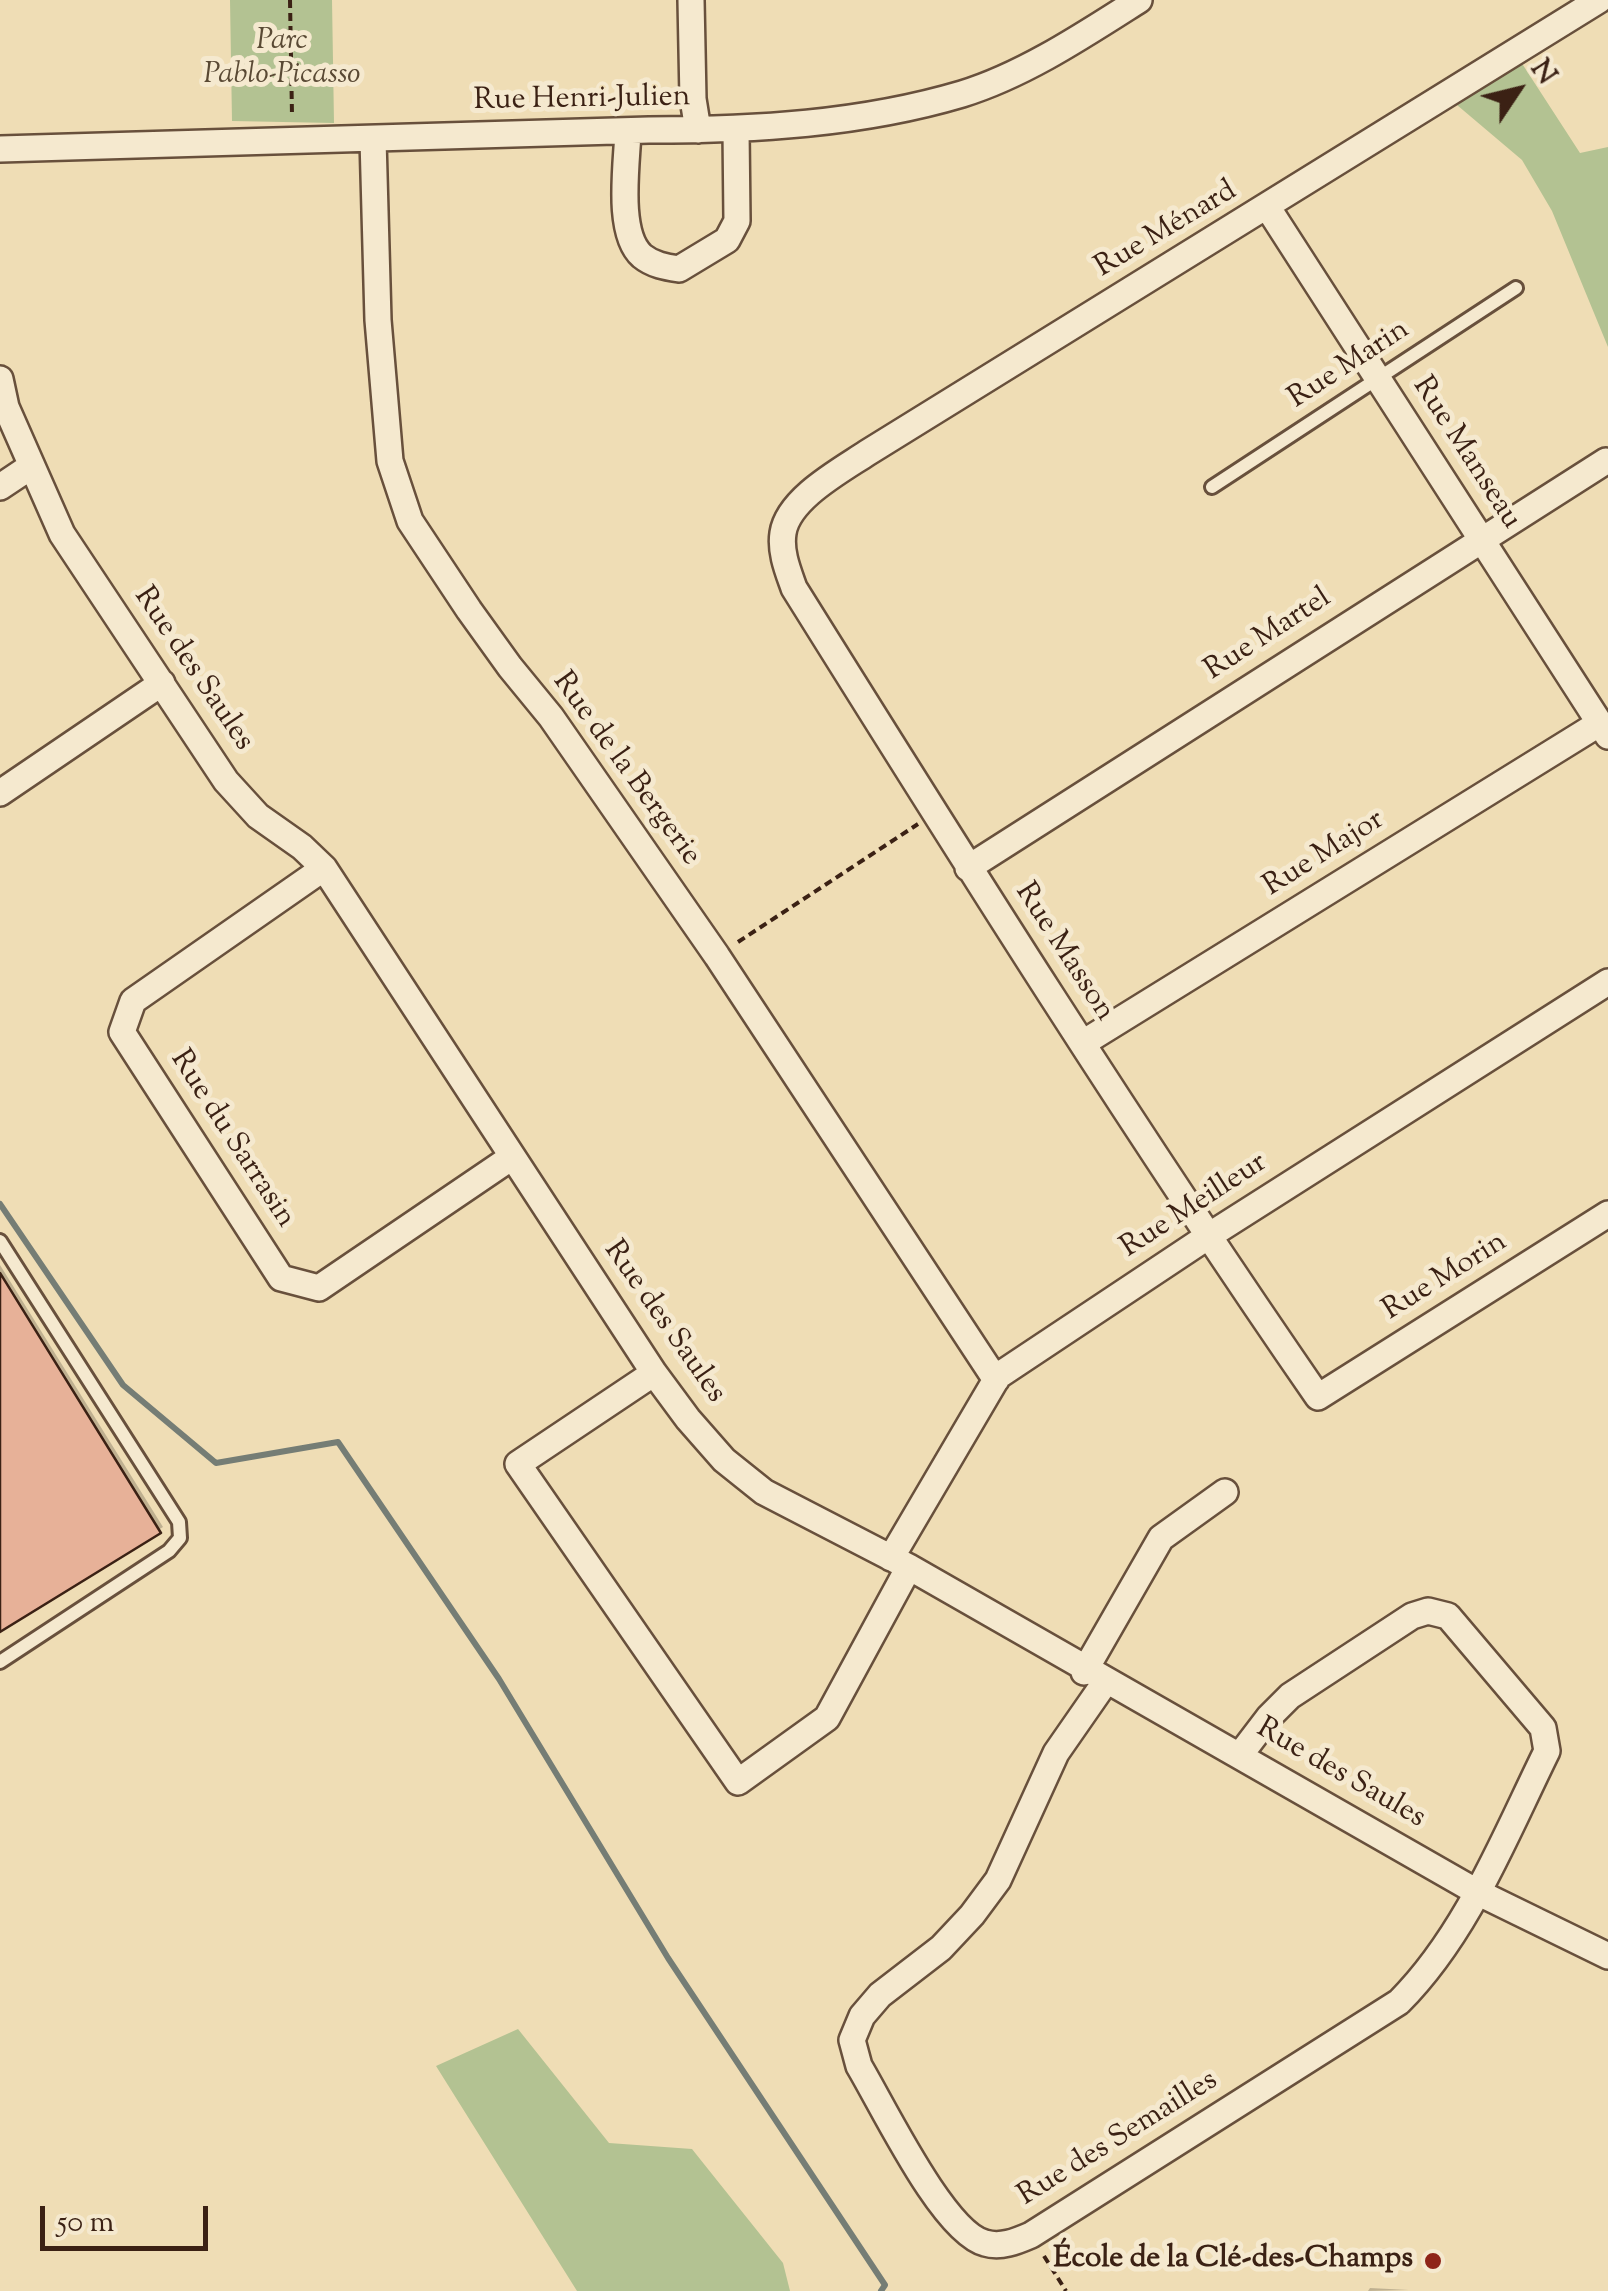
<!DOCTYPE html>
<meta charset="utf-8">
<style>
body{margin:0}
#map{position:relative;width:1608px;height:2291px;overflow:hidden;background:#efddb5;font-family:"Sorts Mill Goudy",serif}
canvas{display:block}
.north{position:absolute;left:1468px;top:40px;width:100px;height:100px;-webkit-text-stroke:8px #f5e9cf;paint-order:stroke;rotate:55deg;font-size:28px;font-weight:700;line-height:40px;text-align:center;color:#3b2114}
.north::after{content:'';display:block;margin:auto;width:35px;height:45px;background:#3b2114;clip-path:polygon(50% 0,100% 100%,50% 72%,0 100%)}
.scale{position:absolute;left:40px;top:2206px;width:168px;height:45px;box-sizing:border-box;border:5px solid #3b2114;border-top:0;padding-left:12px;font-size:30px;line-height:35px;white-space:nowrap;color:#3b2114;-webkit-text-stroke:8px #f5e9cf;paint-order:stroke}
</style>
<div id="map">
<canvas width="1608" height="2291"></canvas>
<div class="north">N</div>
<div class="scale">50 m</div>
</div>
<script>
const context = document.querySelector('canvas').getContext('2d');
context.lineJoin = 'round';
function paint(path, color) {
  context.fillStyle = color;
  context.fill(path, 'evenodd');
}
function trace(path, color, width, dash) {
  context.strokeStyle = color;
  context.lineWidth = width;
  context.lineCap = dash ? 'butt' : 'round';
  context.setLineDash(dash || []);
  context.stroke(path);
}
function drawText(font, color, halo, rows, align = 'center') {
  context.font = font + ' "Sorts Mill Goudy",serif';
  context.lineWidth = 10;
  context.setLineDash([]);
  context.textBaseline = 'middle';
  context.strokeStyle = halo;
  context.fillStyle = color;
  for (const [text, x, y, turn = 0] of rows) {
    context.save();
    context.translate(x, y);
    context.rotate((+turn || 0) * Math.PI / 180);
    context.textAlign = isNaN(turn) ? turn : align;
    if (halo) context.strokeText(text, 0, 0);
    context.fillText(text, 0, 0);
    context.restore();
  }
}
paint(new Path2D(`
 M230,0H332L334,123L232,121Z
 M1521,62L1580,153L1608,147V347L1552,211L1522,160L1457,105Z
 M518,2029L609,2143L692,2149L783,2263L790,2291H577L436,2066Z`), '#b3c292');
paint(new Path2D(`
 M0,1265L163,1527L0,1629Z
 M1370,2288L1409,2290L1368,2291Z`), '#0003');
trace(new Path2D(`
 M0,1204L123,1385L216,1463L338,1442L499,1679L668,1958L885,2285L881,2291`), '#757d75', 6);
const building = new Path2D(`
 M0,1273L161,1533L0,1632Z`);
paint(building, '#e7b198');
trace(building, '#3b2114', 2.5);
const service = new Path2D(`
 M1212,487L1516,288
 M0,1241L179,1522L180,1538L169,1551L0,1662`);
const minor = new Path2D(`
 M691,0L693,99L698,130
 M1599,0L867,453C840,471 788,499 783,533C780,552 788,571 794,588C964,860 1135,1132 1318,1397L1608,1214
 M628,131C627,163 616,233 642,256C653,265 666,267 679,269L727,240L737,221L736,130
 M373,139L378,320L390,461L410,521L469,610L510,667L551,717L717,956L996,1380
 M0,149L649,130C754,130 861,124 962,94C1024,75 1084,35 1139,0
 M1268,208L1608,736
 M0,379L6,407L62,534L226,781L258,816L302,847L324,868L654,1373L688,1419L724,1460L764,1492L909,1567L1477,1892L1608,1956
 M0,487L30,467
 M0,793L162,683
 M324,868L133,1001L122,1032L281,1278L319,1288L512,1157
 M968,868L1606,461
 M1083,1043L1600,723
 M654,1373L518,1464L738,1782L827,1718L909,1567
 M891,1558L998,1376L1207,1237L1608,982
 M1084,1672L1161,1538L1225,1492
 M1106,1681L1056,1753L998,1880L972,1915L941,1948L880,1995L862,2016L852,2040L859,2066C883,2106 943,2232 985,2243C1001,2248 1017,2241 1031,2235L1399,2002C1467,1934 1505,1836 1547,1751L1543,1728L1448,1616L1428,1611L1412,1616L1290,1696L1269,1717L1240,1755`);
trace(service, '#68503c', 18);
trace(minor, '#68503c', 30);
trace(new Path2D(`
 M290,0L292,115
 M738,942L918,824
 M1044,2256L1066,2291`), '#3b2114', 4, [8, 5]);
trace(service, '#f5e9cf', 12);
trace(minor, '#f5e9cf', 25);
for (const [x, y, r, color] of [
 [1433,2261,10,"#8f2418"]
]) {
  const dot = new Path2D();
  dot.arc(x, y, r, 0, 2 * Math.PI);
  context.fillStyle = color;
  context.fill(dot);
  trace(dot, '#f5e9cf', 4);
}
drawText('italic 30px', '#594934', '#f5e9cf', [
 ["Parc",282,43],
 ["Pablo-Picasso",282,77]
]);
drawText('30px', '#3b2114', '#f5e9cf', [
 ["Rue Henri-Julien",582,101,-1],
 ["Rue Ménard",1167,231,-31],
 ["Rue Marin",1350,366,-33],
 ["Rue Manseau",1465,454,57],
 ["Rue Martel",1269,636,-33],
 ["Rue des Saules",192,670,56],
 ["Rue de la Bergerie",625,770,54],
 ["Rue Major",1325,855,-32],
 ["Rue Masson",1063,953,57],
 ["Rue du Sarrasin",231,1140,57],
 ["Rue Meilleur",1195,1207,-33],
 ["Rue Morin",1446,1278,-32],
 ["Rue des Saules",663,1323,55],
 ["Rue des Saules",1340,1775,30],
 ["Rue des Semailles",1119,2140,-32]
]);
drawText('bold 30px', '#3b2114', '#f5e9cf', [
 ["École de la Clé-des-Champs",1413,2261]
], 'right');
</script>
